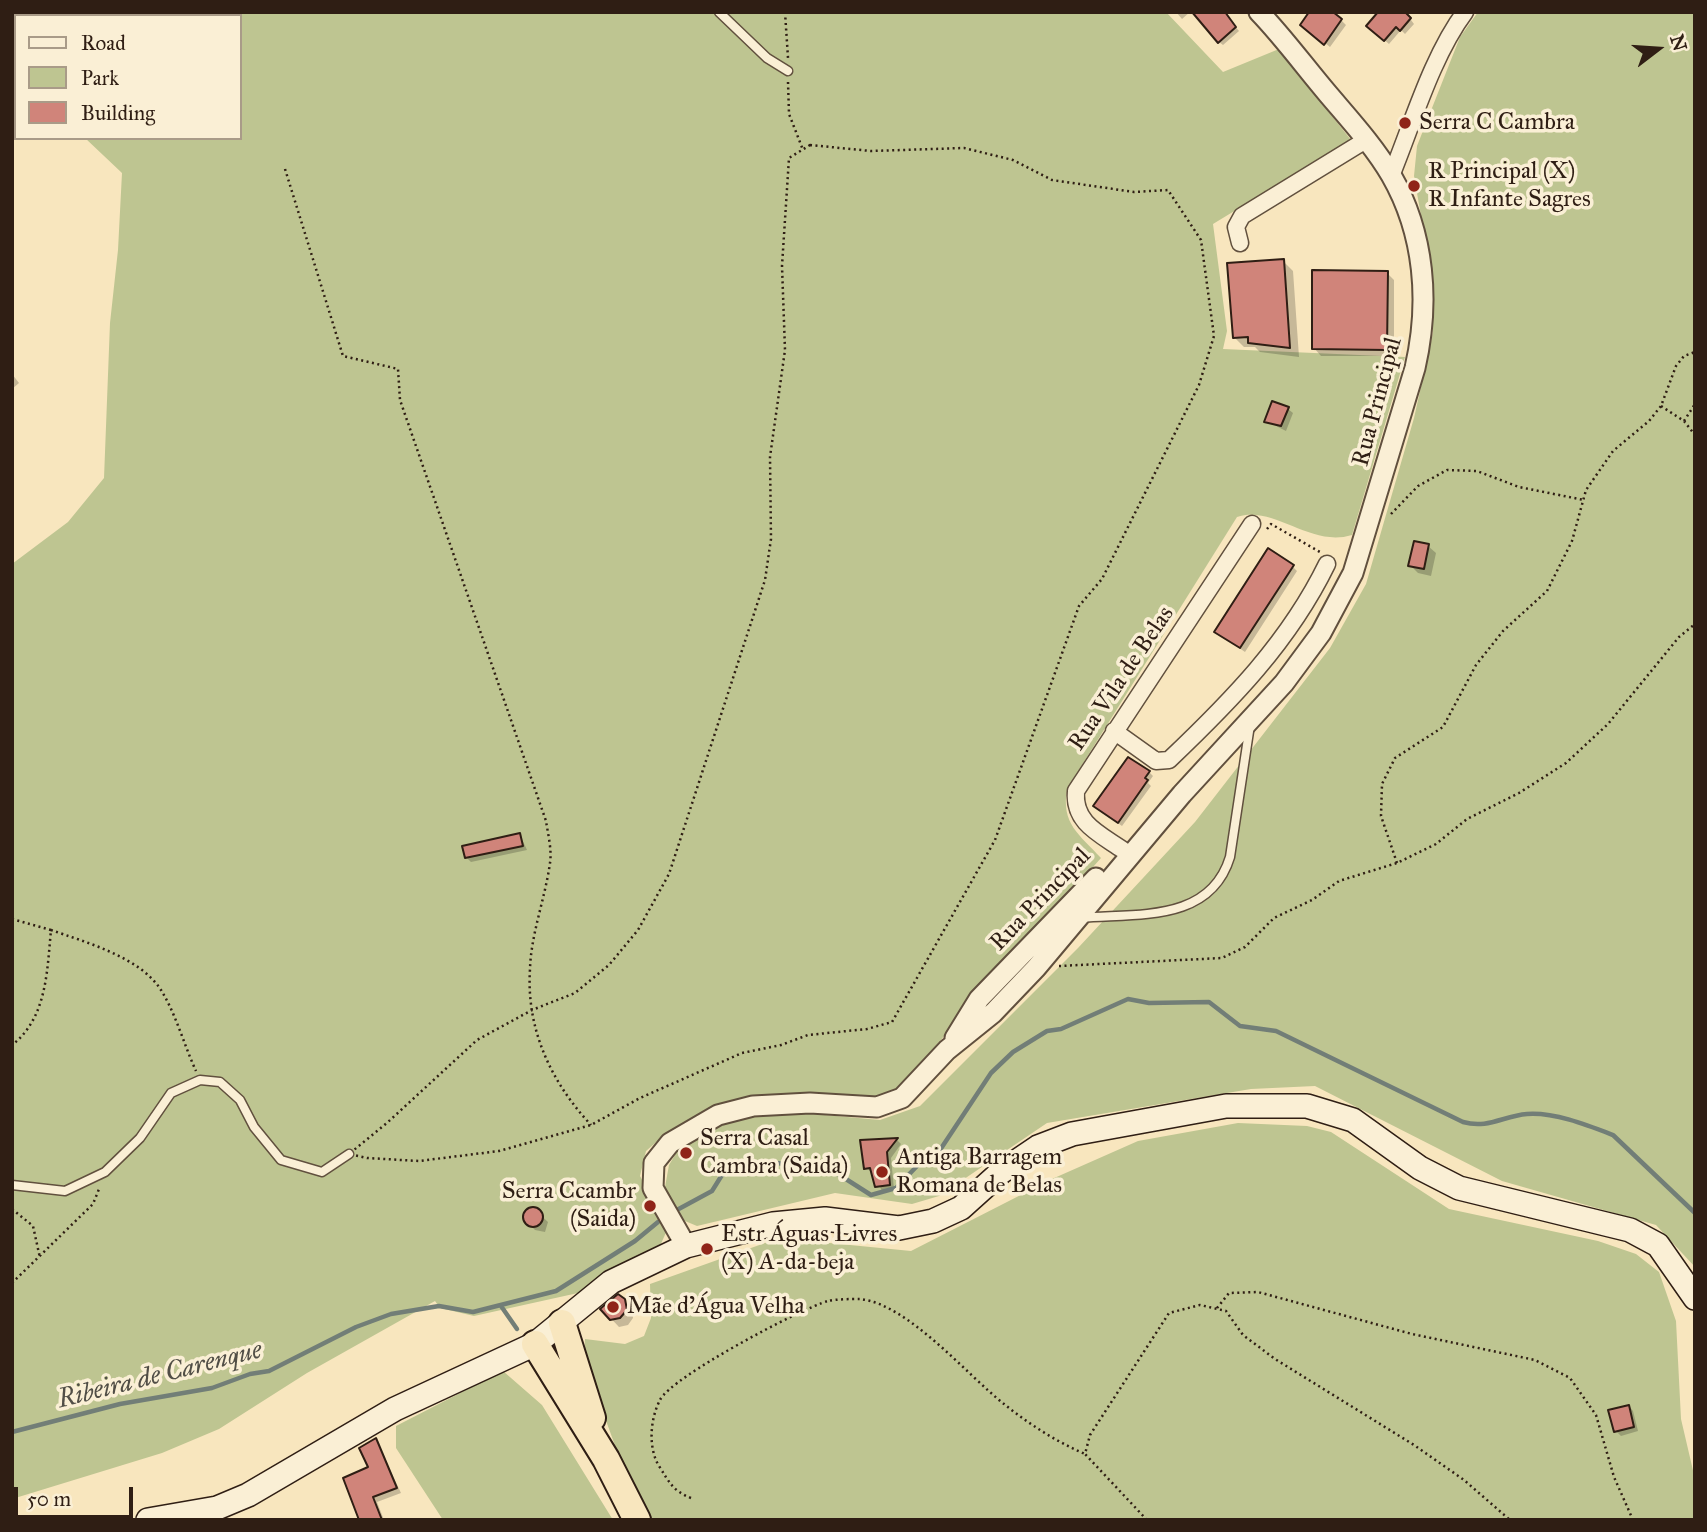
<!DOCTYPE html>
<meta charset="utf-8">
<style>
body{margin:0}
#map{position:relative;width:1707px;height:1532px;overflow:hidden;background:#f8e6be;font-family:"IM FELL Great Primer",serif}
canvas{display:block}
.frame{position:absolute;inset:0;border:14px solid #2f1e14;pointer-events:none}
.legend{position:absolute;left:14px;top:14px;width:228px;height:126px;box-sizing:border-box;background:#faefd5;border:2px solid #a99b88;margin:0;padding:9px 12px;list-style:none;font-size:21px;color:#2f1e14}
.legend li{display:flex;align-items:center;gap:14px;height:35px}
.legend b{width:35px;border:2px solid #a99b88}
.north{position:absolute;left:1623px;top:14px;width:70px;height:70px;-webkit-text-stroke:5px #faefd5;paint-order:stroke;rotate:73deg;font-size:19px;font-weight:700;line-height:28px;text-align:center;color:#2f1e14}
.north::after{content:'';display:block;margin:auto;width:24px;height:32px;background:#2f1e14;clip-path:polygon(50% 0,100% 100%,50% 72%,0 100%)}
.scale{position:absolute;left:14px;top:1487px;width:119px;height:32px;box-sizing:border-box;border:4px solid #2f1e14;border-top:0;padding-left:9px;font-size:21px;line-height:24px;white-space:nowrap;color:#2f1e14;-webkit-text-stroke:5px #faefd5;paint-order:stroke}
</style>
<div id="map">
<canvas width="1707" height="1532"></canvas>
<div class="frame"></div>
<ul class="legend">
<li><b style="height:9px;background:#faefd5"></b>Road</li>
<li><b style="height:19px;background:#bec591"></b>Park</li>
<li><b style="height:19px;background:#d0847a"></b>Building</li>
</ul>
<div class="north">N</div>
<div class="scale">50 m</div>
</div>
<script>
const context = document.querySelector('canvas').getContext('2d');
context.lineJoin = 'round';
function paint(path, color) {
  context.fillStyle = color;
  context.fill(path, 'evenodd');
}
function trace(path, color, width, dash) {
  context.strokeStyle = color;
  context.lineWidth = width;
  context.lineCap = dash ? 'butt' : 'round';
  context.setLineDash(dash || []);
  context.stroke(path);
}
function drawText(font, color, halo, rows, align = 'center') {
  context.font = font + ' "IM FELL Great Primer",serif';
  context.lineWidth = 7;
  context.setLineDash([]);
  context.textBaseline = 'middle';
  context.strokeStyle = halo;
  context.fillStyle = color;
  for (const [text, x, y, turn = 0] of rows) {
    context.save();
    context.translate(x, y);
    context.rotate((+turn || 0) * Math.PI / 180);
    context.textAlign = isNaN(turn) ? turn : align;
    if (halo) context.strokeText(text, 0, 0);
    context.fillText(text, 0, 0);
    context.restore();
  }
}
paint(new Path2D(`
 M12,12H78L75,16H16V67L12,70Z
 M110,12H1166L1223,72L1279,49L1351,140L1213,224L1227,331L1223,349L1405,357L1352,535C1310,548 1275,505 1237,517L1067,789C1061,824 1079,834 1101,858L963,1013L903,1086L884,1100L750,1098L683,1124L661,1138L646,1151L640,1176L668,1228L660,1246L587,1291L474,1316L440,1308L435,1301L307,1373L219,1429L162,1453L12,1499V564L68,522L104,478L110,323L118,250L122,173L85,138H240V16H107Z
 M1478,12H1695V1267L1656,1225L1502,1181L1315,1086L1251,1089L1047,1123L939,1196L912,1204L835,1193L697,1226L685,1221L668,1198L665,1187L669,1165L678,1150L730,1121L761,1113L781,1111L880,1120L920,1106L1078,948L1195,822L1330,648L1366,584L1414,418L1433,333V284L1414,176L1417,146L1460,37Z
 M1238,1123L1307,1126L1331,1132L1449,1209L1598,1241L1636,1254L1659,1272L1676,1321L1681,1419L1695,1479V1520H653L644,1508L621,1462L584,1360L585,1339L625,1344L644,1336L651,1318L650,1284L779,1238L911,1251L1052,1179L1138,1141Z
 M503,1371L542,1405L613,1520H443L396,1448V1426Z`), '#bec591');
paint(new Path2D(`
 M1176,12H1190L1182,19Z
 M1380,12H1405L1414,24L1405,34L1401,30L1389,44L1373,30Z
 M1226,16L1239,31L1223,45L1219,42Z
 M1341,20L1346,25L1330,47L1303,25Z
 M1283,261L1293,271L1299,357L1260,352L1255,347H1244L1235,338Z
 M1387,273L1394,280V356H1321L1314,348Z
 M12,374L19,383L12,389Z
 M1288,409L1293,413L1286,431L1266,421Z
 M1428,546L1436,553L1431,576L1418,573L1410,565Z
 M1292,566L1297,571L1245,652L1216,632Z
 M1149,772L1153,776L1148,783L1151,786L1122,826L1099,810Z
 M520,835L527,850L471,862L466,857Z
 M897,1140L901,1144L891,1158L894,1189L882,1191L873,1173L866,1168L862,1142Z
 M534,1209L548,1222L545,1232L535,1230L527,1222V1211Z
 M624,1301L632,1309L633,1318L628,1325L619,1327L602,1309Z
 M1629,1406L1633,1411L1638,1431L1621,1436L1616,1431Z
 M376,1440L401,1493L377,1502L384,1520H361Z`), '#0003');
trace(new Path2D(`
 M675,1211L712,1191L722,1175L748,1163L770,1162L820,1169L838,1174L871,1195L896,1188L917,1166L940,1150L991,1073L1013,1052L1047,1031L1061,1029L1128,999L1149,1003L1209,1002L1240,1026L1276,1031L1463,1122C1488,1129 1503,1116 1527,1114C1554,1112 1587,1125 1613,1135L1695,1213
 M501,1306L517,1329
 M12,1432L120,1404L212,1388L250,1374L269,1371L356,1327L391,1314L439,1306L473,1312L556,1291L635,1241L658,1222`), '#727e77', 4.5);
const building = new Path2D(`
 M1192,12H1225L1236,27L1218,43Z
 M1309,12H1333L1342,19L1324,45L1300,25Z
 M1378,12H1405L1411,18L1400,31L1396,27L1384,41L1366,26Z
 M1284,259L1290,348L1248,343V337L1233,338L1227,263Z
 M1312,270L1388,271L1387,350L1312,349Z
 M1272,401L1289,407L1281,426L1264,422Z
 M1414,541L1429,544L1424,569L1408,566Z
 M1268,548L1294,565L1240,648L1214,632Z
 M1128,757L1150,771L1145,778L1148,780L1118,823L1093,806Z
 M520,833L523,846L465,858L462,846Z
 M898,1138L887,1152L890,1185L875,1187L870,1168L864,1169L860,1140Z
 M523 1217a10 10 0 1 1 20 0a10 10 0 1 1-20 0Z
 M618,1294L625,1299L627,1310L620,1318L610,1320L600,1309Z
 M1629,1405L1634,1427L1614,1432L1608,1410Z
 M376,1438L397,1488L373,1497L382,1520H359L343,1478L368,1467L359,1448Z`);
paint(building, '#d0847a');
trace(building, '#2f1e14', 2);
const service = new Path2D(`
 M719,12L767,58L788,71
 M94,16L97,12
 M12,86L16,83
 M1081,918C1137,913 1210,923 1230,857L1250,725
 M12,1185L65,1191L105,1172L140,1138L171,1093L200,1080L220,1082L240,1100L254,1127L281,1160L322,1172L349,1154`);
const minor = new Path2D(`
 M1391,176C1412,125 1432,56 1465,12
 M1240,243L1236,227L1242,216L1366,140
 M1114,731L1156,761L1169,760C1231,701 1289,642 1327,564
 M1123,850C1100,834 1073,823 1076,791L1252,524`);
const tertiary = new Path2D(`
 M955,1038L979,999L1096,878
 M686,1246L653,1188L654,1163L670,1143L718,1115L753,1106L810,1103L877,1107L902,1098L947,1050L993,1013L1036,968L1182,794L1284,683L1321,633L1353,573L1415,368C1430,303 1425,234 1391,175C1374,146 1350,120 1328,94C1305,67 1284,38 1259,12`);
const secondary = new Path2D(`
 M148,1520L217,1508L248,1495L395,1409L535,1344L611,1282L686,1246L773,1224L825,1219L899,1228L933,1221L961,1208L1001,1172L1038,1147L1072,1134L1226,1106H1307L1353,1120L1420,1168L1459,1188L1630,1230L1658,1245L1695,1298`);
const trunk = new Path2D(`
 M562,1323L592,1418
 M535,1344L606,1459L637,1520`);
trace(service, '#61503e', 11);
trace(minor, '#61503e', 19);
trace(tertiary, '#61503e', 23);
trace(secondary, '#2f1e14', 26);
trace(trunk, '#2f1e14', 30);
trace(new Path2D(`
 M785,12L788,58
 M788,82L789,114L803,150
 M810,145L871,151L964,148L1013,160L1052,180L1134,192L1168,190L1201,240L1214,336L1199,385L1102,579L1079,606L995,840L892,1022L867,1029L808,1035L781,1045L742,1053L640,1098L591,1125L499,1151L419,1161L367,1158L349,1154L388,1122L477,1040L532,1010L575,993L609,965L638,930L669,874L765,580L771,539L770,457L785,350L782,266L789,158Z
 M285,169L343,356L398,369L400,400L546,821C548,834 552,850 550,863C545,899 531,934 530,969C526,1029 551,1082 591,1125
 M1661,406L1684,421L1695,435
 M1684,421L1695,404
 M1391,514L1418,486L1447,470L1477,471L1519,487L1584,500
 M1267,529L1271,524L1320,552
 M1397,863L1381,816L1382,784L1395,758L1443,727L1476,665L1503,631L1547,591L1572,541L1586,490L1613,451L1649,421L1661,406L1676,366L1684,356L1695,352
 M12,919L51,930C47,971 47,1018 12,1045
 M51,930C85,942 140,957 161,990C176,1014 184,1045 196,1071
 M1059,966L1222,958L1245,947L1274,918L1312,900L1339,881L1397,863L1436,844L1467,819L1519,793L1566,763L1608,724L1679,637L1695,624
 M12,1209L33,1226L40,1258
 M12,1283L93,1204L99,1189
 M1217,1308L1229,1293L1258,1292L1412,1334L1535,1360L1570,1378L1596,1415L1614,1477L1633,1520
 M691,1498C673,1491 669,1482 659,1466C648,1448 650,1419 660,1400C671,1377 800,1309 828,1301C837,1299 851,1299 860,1299C908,1304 966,1374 1004,1404C1029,1424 1055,1441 1085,1454
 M1147,1520L1085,1454L1090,1435L1169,1313L1200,1305L1226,1311L1243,1335L1275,1359L1414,1445L1464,1480L1510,1520`), '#2f1e14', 2.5, [2, 3.5]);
trace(service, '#faefd5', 8);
trace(minor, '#faefd5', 16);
trace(tertiary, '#faefd5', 19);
trace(secondary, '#faefd5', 23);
trace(trunk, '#f8e6be', 26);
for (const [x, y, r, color] of [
 [1405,123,7,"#8f2418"],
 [1414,186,7,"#8f2418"],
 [686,1153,7,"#8f2418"],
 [882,1172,7,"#8f2418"],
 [650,1206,7,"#8f2418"],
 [707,1249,7,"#8f2418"],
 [613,1307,7,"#8f2418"]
]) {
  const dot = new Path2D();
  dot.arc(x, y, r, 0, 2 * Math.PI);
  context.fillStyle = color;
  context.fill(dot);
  trace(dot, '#faefd5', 2.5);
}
drawText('24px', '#2f1e14', '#faefd5', [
 ["Serra C Cambra",1419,123],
 ["R Principal (X)",1428,172],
 ["R Infante Sagres",1428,200],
 ["Serra Casal",700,1139],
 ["Cambra (Saida)",700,1167],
 ["Antiga Barragem",896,1158],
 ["Romana de Belas",896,1186],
 ["Serra Ccambr",636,1192,"right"],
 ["(Saida)",636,1220,"right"],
 ["Estr Águas Livres",721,1235],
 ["(X) A-da-beja",721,1263],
 ["Mãe d'Água Velha",627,1307]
], 'left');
drawText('24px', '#2f1e14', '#faefd5', [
 ["Rua Principal",1378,402,-75],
 ["Rua Vila de Belas",1122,679,-56],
 ["Rua Principal",1041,900,-46]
]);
drawText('italic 26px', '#514e46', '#faefd5', [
 ["Ribeira de Carenque",160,1376,-14]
]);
</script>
